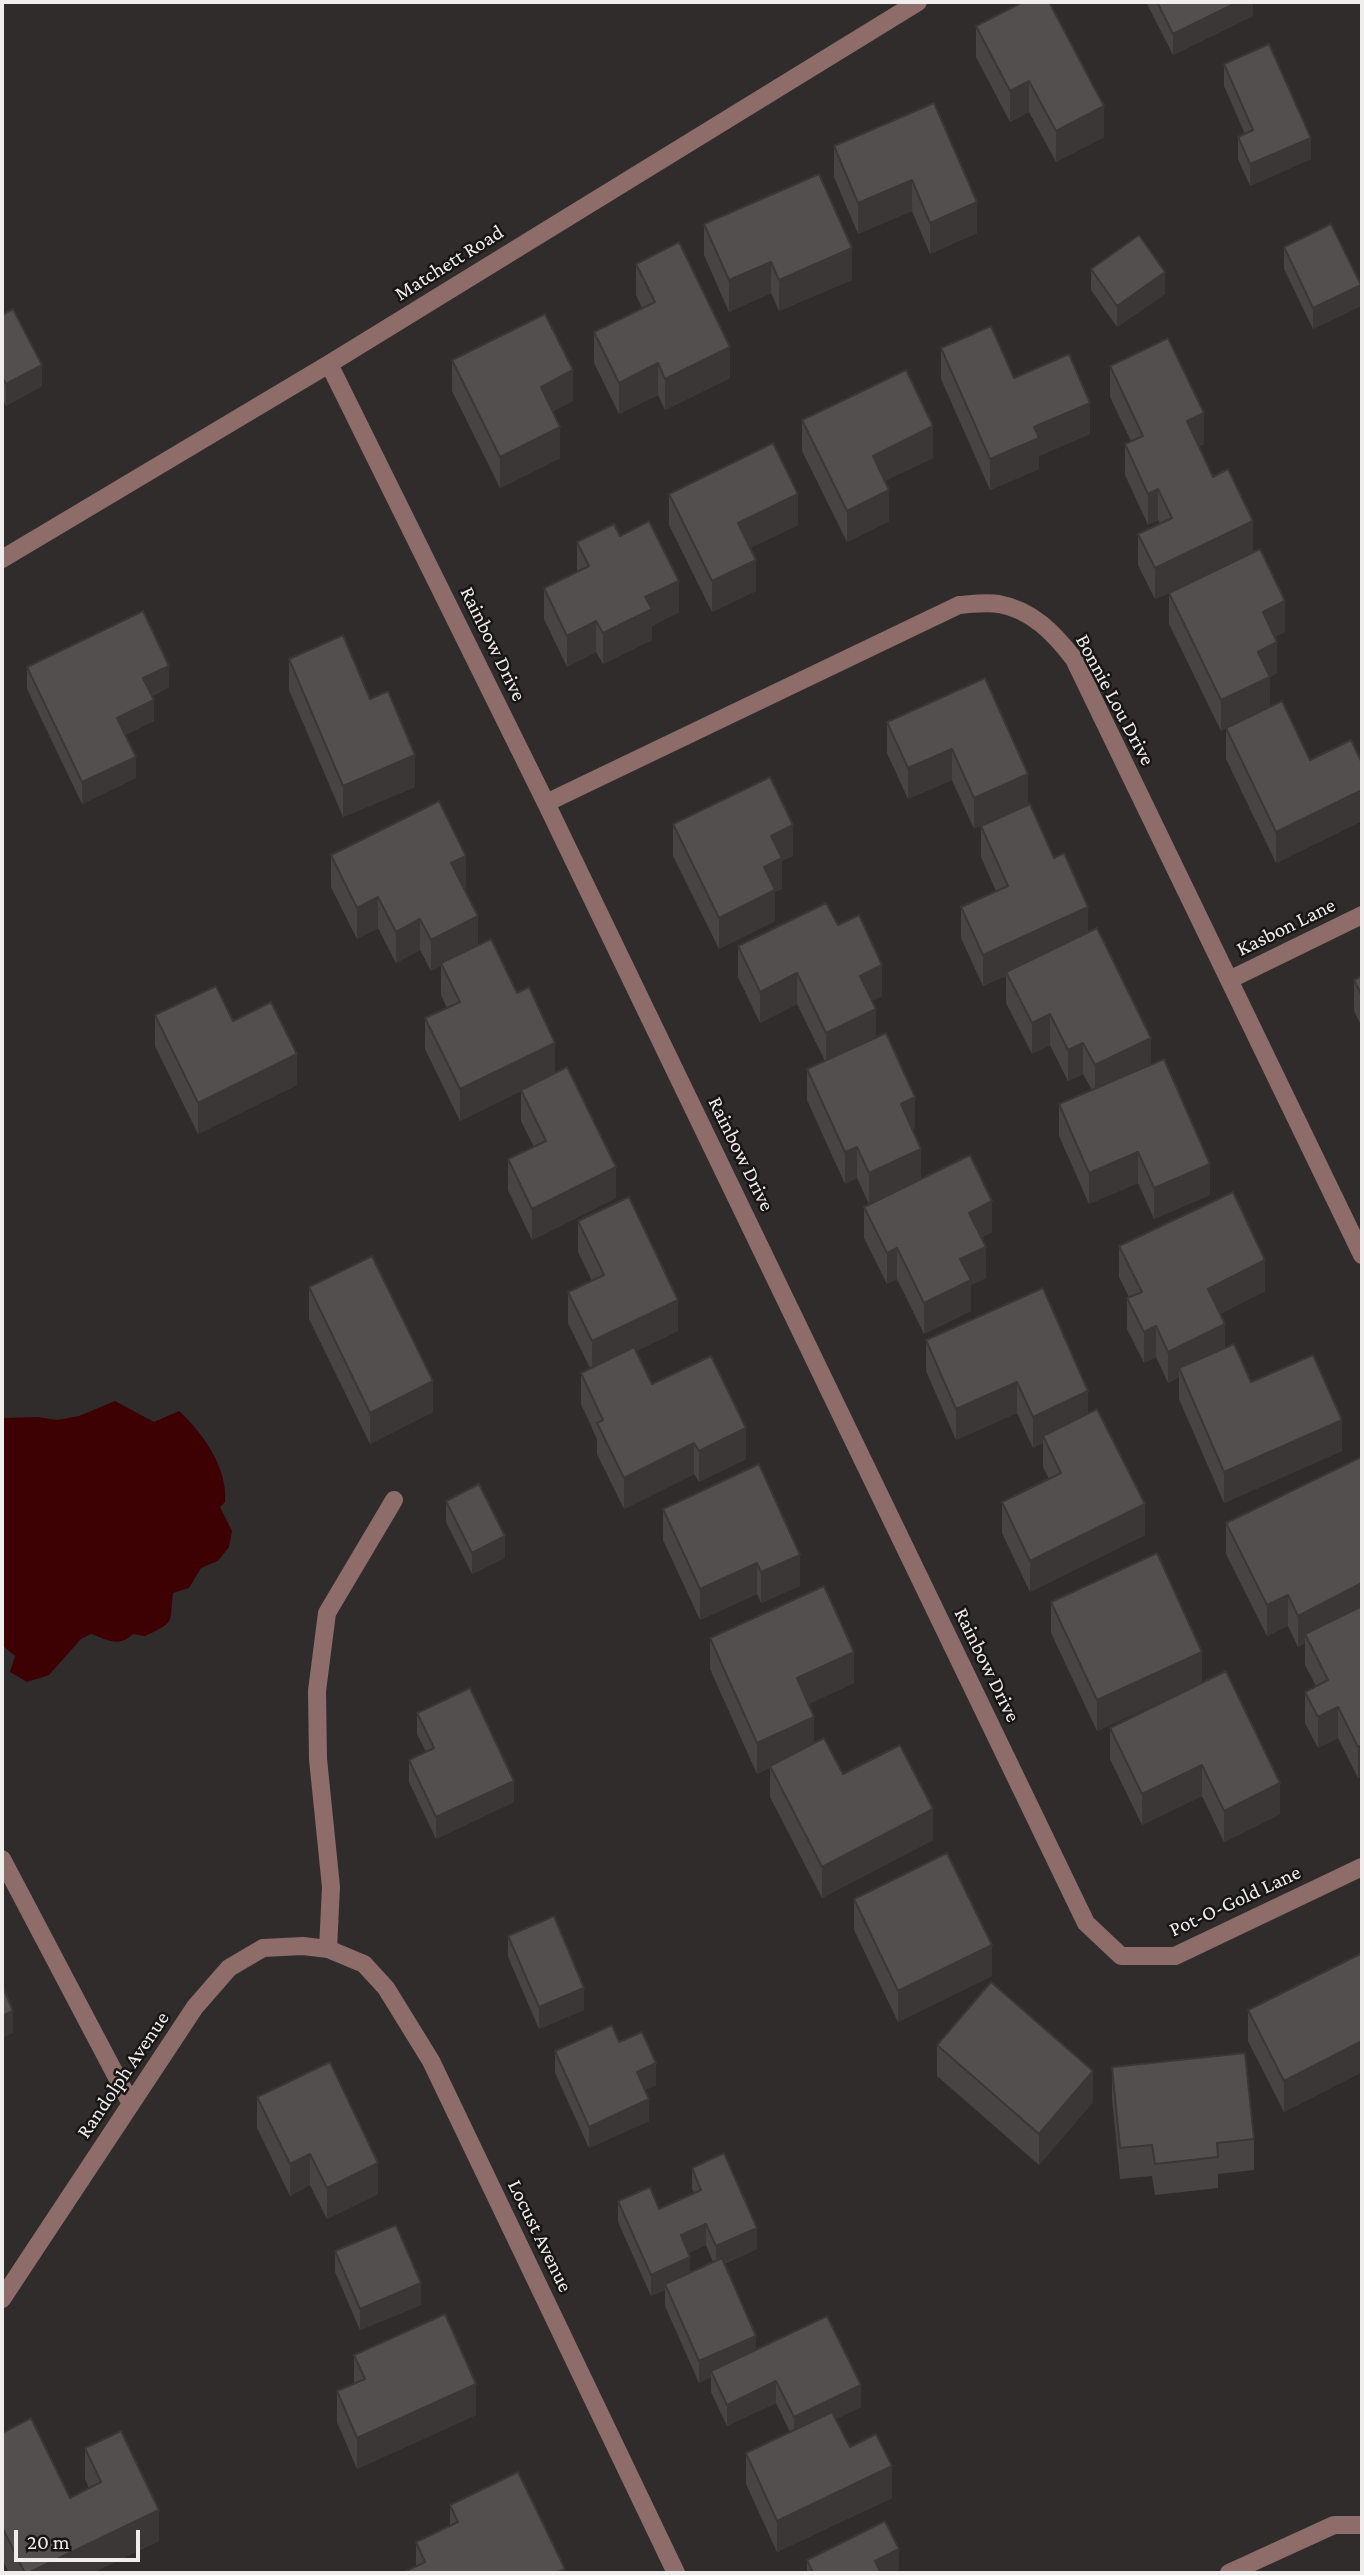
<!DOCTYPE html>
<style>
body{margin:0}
#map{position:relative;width:1364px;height:2575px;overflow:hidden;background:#302c2c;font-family:"Crimson Pro",serif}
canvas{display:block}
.frame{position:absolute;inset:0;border:4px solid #f0eeed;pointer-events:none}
.scale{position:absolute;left:14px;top:2530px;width:126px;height:32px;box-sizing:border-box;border:4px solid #f0eeed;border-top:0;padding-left:9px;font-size:21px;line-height:24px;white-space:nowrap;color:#f0eeed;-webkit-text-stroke:5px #171515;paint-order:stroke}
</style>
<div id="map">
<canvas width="1364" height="2575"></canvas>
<div class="frame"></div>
<div class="scale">20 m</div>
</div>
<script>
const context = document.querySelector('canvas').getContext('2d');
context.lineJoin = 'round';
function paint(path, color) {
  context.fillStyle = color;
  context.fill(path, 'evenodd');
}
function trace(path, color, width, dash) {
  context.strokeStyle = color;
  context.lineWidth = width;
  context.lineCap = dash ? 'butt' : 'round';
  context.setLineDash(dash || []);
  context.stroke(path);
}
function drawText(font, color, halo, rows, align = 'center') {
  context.font = font + ' "Crimson Pro",serif';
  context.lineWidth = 5;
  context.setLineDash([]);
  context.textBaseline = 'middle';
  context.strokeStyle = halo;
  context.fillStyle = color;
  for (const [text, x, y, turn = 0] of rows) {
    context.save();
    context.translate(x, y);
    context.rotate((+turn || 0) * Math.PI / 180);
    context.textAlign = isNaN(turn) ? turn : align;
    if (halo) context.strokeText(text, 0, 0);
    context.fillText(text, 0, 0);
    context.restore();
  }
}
paint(new Path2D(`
 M115,1401L154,1422L179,1411C203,1433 228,1468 225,1502L220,1507L232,1531L229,1547L218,1561L201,1568L189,1588L173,1593C169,1625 176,1621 145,1636L133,1634C118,1648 109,1640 91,1634L81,1639L49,1675L27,1682L10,1672L15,1656L3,1646L2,1636V1418L38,1417L57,1420L79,1416Z`), '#3d0003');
trace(new Path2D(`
 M329,364L546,803L1086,1923L1121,1956H1175L1362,1867
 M2,559L329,364L918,2
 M546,803L959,605C972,604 986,602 999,604C1032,610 1054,633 1074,659L1362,1255
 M1229,980L1362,915
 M2,1859L131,2104
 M328,1949L331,1887L318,1759L317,1691L327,1613L394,1500
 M2,2299L195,2007L229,1968L263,1948L303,1946L328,1949L364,1964L386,1988L431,2061L676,2573
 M1229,2573L1334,2525H1362`), '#8d6c69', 18);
paint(new Path2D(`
 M1146,2H1253V16L1173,55Z
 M976,26L1104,137L1056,162L1029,112L1010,122L976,57Z
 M1224,64L1311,159L1250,186L1238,159V137L1245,134L1224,86Z
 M934,103L977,233L930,254L912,211L858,234L834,177V146Z
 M704,224L852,280L779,311L771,293L729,312L704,255Z
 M1284,247L1361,306L1313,329L1284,269Z
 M636,264L730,378L665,410L658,395L619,414L594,363V332L642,308L636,295Z
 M1091,269L1165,294L1117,327L1091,290Z
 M2,315L42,386L6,406L2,398Z
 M941,348L1014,378L1090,434L1039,456V469L990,490L941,379Z
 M452,360L573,401L553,411L560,458L500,488L452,391Z
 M1110,366L1204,444L1199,446L1213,477L1253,552L1285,632L1275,637L1277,673L1270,677V707L1310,760L1362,763V821L1276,863L1226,759V729L1221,731L1169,624V593L1155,599L1138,565V534L1160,524L1158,520L1148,525L1125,475V444L1131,441L1110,397Z
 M802,420L933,458L884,481L889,521L847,542L802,451Z
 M669,494L798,525L750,548L756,591L712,612L669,525Z
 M620,536L679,612L652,626V640L603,664L596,652L567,667L544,619V588L577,572V542Z
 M289,659L370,699L415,787L343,817L289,690Z
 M27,667L169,687L152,696L154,721L125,735L136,778L82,804L27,689Z
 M985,678L974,829L952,780L908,799L887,753V722Z
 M673,824L793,856L782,861V889L775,892V921L719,949L673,856Z
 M981,826L1088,932L1151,1065L1210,1195L1154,1219L1138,1183L1089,1204L1059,1136V1104L1092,1090L1083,1074L1068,1081L1050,1045L1032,1054L1006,1003V976L983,986L961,938V907L996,891L981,857Z
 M331,855L466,887L464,888L478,946L555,1072L616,1198L532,1240L508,1190V1159L534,1147L521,1121V1091L460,1121L425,1049V1018L447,1008L441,995V966L431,971L420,950L396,963L378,928L357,939L331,887Z
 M838,925L882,996L872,1001L876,1038L915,1128L912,1129L921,1179L992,1232L981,1238L986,1278L971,1285V1311L924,1334L897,1279L887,1284L864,1238V1207L893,1193L869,1204L857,1178L845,1184L807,1100V1069L825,1061L797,1004L760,1023L738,977V946Z
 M1362,976V1027L1354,1011V980Z
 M155,1015L233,1021L297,1085L198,1134L155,1046Z
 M578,1221L678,1331L636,1351L652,1384L746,1459L699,1482L694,1474L624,1509L597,1454V1439L581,1404V1373L590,1368L568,1323V1292L592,1281L578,1252Z
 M1119,1246L1265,1291L1220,1314L1225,1348L1251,1382L1342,1451L1224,1503L1179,1399V1377L1168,1383L1156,1357L1144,1363L1127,1329V1298L1129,1297L1119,1277Z
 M309,1287L433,1412L370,1444L309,1319Z
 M926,1340L1088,1413L1145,1535L1030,1592L1002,1533V1502L1049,1479L1043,1467V1443L1033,1448L1017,1413L956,1440L926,1371Z
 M1362,1459V1776L1358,1778L1338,1738L1318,1748L1305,1723V1692L1316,1686L1305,1665V1643L1298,1647L1288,1626L1267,1636L1226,1554V1523Z
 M446,1501L505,1558L472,1574L446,1522Z
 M663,1509L800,1586L761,1603L757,1594L700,1620L663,1540Z
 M1051,1602L1202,1683L1280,1814L1224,1842L1202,1796L1142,1825L1110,1759V1728L1190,1688L1097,1731L1051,1633Z
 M710,1638L854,1683L808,1704L814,1743L843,1774L933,1840L822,1898L770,1797V1768L757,1774L710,1669Z
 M417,1713L514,1802L436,1839L409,1782V1760L426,1752L417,1734Z
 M854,1899L992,1976L898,2022L854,1930Z
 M508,1936L584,2010L539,2029L508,1957Z
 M1362,1953V2072L1284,2112L1248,2041V2010Z
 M619,2042L656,2085L645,2090L649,2121L589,2148L555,2073V2051Z
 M937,2045L1093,2102L1039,2165L937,2076Z
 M1112,2067L1254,2139V2170L1218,2174V2188L1155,2195L1152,2176L1120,2179L1112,2098Z
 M257,2097L378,2194L327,2219L310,2185L290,2196L257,2128Z
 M692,2168L757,2249L724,2264L756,2349L861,2407L836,2419L850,2447L892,2498L777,2552L746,2484V2453L790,2432L776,2403L727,2426L711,2392V2377L699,2383L665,2306V2290L651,2296L618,2222V2201L659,2209L694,2193L692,2189ZM706,2245L713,2262L690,2273L688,2253Z
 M1362,2177V2214L1360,2209V2178Z
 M335,2251L421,2305L360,2330L335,2272Z
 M354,2355L476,2415L357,2469L337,2422V2391L354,2383Z
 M2,2433L70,2498L89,2488L85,2479V2448L159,2541L92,2573H9L2,2558Z
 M450,2505L565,2573L416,2566V2542L450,2526Z
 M807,2560L899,2570L893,2573H807Z`), '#484444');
paint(new Path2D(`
 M1238,2H1253V16L1173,55V34Z
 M1029,81V112L1010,122V91Z
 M1104,106V137L1056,162V131Z
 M1311,138V159L1250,186V164Z
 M912,180V211L858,234V203Z
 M977,202V233L930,254V223Z
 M852,248V280L779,311V280Z
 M771,262V293L729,312V280Z
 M1165,272V294L1117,327V306Z
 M1361,285V306L1313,329V308Z
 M730,347V378L665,410V379Z
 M658,363V395L619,414V383Z
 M42,365V386L6,406V384Z
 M573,370V401L541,418V387Z
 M1090,403V434L1039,456V469L990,490V459L1034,427Z
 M1204,413V444L1187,452V421Z
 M933,426V458L873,487V456Z
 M560,427V458L500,488V457Z
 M1158,489V520L1148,525V494Z
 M889,490V521L847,542V511Z
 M798,494V525L738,554V523Z
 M1253,521V552L1155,599V568Z
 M756,560V591L712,612V581Z
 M679,581V612L652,626V640L603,664V633L645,597Z
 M1285,601V632L1263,643V612Z
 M596,621V652L567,667V636Z
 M1277,642V673L1264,679L1270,677V708L1221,731V700L1258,652Z
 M169,666V687L143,699V678Z
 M154,700V721L117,739V718Z
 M952,749V780L908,799V768Z
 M415,755V787L343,817V786Z
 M136,757V778L82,804V782Z
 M1028,774V805L974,829V798Z
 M1362,790V821L1276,863V832Z
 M793,825V856L782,861V889L775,892V921L719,949V918L764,867L771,836Z
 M466,856V887L451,894V863Z
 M378,897V928L357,939V908Z
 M1088,907V938L1006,972V976L983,986V955Z
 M478,916V947L441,963V966L431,971V940Z
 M420,919V950L396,963V932Z
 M882,965V996L860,1007V976Z
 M797,973V1004L760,1023V992Z
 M876,1009V1040L826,1064V1033Z
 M1050,1014V1045L1032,1054V1023Z
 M1151,1038V1069L1095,1096V1065Z
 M555,1043V1074L460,1121V1089Z
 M1083,1043V1074L1068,1081V1050Z
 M297,1054V1085L198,1134V1103Z
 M915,1097V1128L901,1135V1104Z
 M857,1147V1178L845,1184V1152Z
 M921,1149V1180L869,1204V1173Z
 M1138,1152V1183L1089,1204V1173Z
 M1210,1164V1195L1154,1219V1188Z
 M616,1167V1198L532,1240V1209Z
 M992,1201V1232L969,1244V1213Z
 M986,1247V1278L971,1285V1311L924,1334V1303L960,1259Z
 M897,1248V1279L887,1284V1253Z
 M1265,1260V1291L1208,1320V1289Z
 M678,1300V1331L592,1373V1341Z
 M1225,1324V1355L1179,1368V1377L1168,1383V1352Z
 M1156,1326V1357L1144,1363V1332Z
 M433,1381V1412L370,1444V1413Z
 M1017,1382V1413L956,1440V1409Z
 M1088,1391V1423L1043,1436V1443L1033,1448V1417Z
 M1342,1420V1451L1224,1503V1472Z
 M746,1428V1459L699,1482V1451Z
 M694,1443V1474L624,1509V1478Z
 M1145,1504V1535L1030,1592V1561Z
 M505,1536V1558L472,1574V1553Z
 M800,1555V1586L761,1603V1572Z
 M757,1563V1594L700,1620V1589Z
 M1362,1583V1615L1305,1634V1643L1298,1647V1616Z
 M1288,1595V1626L1267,1636V1605Z
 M854,1652V1683L797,1710V1678Z
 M1202,1652V1683L1097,1731V1700Z
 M1338,1707V1738L1318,1748V1717Z
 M814,1717V1748L757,1774V1743Z
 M1362,1745V1776L1358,1778V1747Z
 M1202,1765V1796L1142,1825V1794Z
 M514,1781V1802L436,1839V1817Z
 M1280,1783V1814L1224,1842V1811Z
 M933,1809V1840L822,1898V1867Z
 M992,1945V1976L898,2022V1991Z
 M584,1988V2010L539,2029V2007Z
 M13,2011V2033L2,2038V2016Z
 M1362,2041V2072L1284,2112V2081Z
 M656,2063V2085L637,2094V2072Z
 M1093,2071V2102L1039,2165V2134Z
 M649,2099V2121L589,2148V2127Z
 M310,2154V2185L290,2196V2164Z
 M378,2163V2194L327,2219V2188Z
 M706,2224V2245L681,2256V2235Z
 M757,2228V2249L716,2267V2246Z
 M690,2257V2279L665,2284V2290L651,2296V2275Z
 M421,2283V2305L360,2330V2309Z
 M756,2336V2357L711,2371V2377L699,2383V2361Z
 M776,2381V2403L727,2426V2405Z
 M476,2384V2415L357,2469V2438Z
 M861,2385V2407L794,2439V2417Z
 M892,2466V2498L777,2552V2521Z
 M159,2510V2541L92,2573H28Z
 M899,2549V2570L893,2573H875V2561Z
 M565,2569V2573H555Z`), '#3b3737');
const building = new Path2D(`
 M1023,2H1049L1104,106L1056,131L1029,81L1010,91L976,26Z
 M1157,2H1238L1173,34Z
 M1269,44L1311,138L1250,164L1238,137L1253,130L1224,64Z
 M934,103L977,202L930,223L912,180L858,203L834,146Z
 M819,174L852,248L779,280L771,262L729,280L704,224Z
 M1331,224L1361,285L1313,308L1284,247Z
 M1139,235L1165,272L1117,306L1091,269Z
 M679,242L730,347L665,379L658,363L619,383L594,332L655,302L636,264Z
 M13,309L42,365L6,384L2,377V315Z
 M545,314L573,370L541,387L560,427L500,457L452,360Z
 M991,326L1014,378L1069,354L1090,403L1034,427L1039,438L990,459L941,348Z
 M1168,338L1204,413L1187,421L1213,477L1228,469L1253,521L1155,568L1138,534L1172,518L1158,489L1148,494L1125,444L1143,436L1110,366Z
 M906,370L933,426L873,456L889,490L847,511L802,420Z
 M773,443L798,494L738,523L756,560L712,581L669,494Z
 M649,521L679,581L645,597L652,609L603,633L596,621L567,636L544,588L589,566L577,542L614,524L620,536Z
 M1260,549L1285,601L1263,612L1277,642L1258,652L1270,677L1221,700L1169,593Z
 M143,611L169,666L143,678L154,700L117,718L136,757L82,782L27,667Z
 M343,635L370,699L388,691L415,755L343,786L289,659Z
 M985,678L1028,774L974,798L952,749L908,768L887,722Z
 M1282,701L1310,760L1351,740L1362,763V790L1276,832L1226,728Z
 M770,777L793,825L771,836L782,858L764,867L775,890L719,918L673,824Z
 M439,801L466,856L451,863L478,916L431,940L420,919L396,932L378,897L357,908L331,855Z
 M1030,804L1054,858L1064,853L1088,907L983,955L961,907L1008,886L981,826Z
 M826,903L838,925L859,915L882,965L860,976L876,1009L826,1033L797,973L760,992L738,946Z
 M1097,928L1151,1038L1095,1065L1083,1043L1068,1050L1050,1014L1032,1023L1006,972Z
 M491,939L517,993L529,987L555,1043L460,1089L425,1018L460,1002L441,963Z
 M1362,976V996L1354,980Z
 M216,986L233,1021L271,1002L297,1054L198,1103L155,1015Z
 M886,1033L915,1097L901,1104L921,1149L869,1173L857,1147L845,1152L807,1069Z
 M1164,1059L1210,1164L1154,1188L1138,1152L1089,1173L1059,1104Z
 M567,1067L616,1167L532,1209L508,1159L546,1141L521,1090Z
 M970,1155L992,1201L969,1213L986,1247L960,1259L971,1280L924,1303L897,1248L887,1253L864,1207Z
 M1233,1192L1265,1260L1208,1289L1225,1324L1168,1352L1156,1326L1144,1332L1127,1298L1142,1292L1119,1246Z
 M629,1197L678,1300L592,1341L568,1292L604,1275L578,1221Z
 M372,1256L433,1381L370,1413L309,1287Z
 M1043,1288L1088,1391L1033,1417L1017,1382L956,1409L926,1340Z
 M1234,1344L1251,1382L1313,1355L1342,1420L1224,1472L1179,1368Z
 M634,1347L652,1384L711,1356L746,1428L699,1451L694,1443L624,1478L597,1423L603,1420L581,1373Z
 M1097,1409L1145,1504L1030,1561L1002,1502L1061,1473L1043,1436Z
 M1361,1457L1362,1459V1540L1361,1541L1362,1544V1583L1298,1616L1288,1595L1267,1605L1226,1523Z
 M759,1464L800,1555L761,1572L757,1563L700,1589L663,1509Z
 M479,1484L505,1536L472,1553L446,1501Z
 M1157,1553L1202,1652L1097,1700L1051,1602Z
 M824,1586L854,1652L797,1678L814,1717L757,1743L710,1638Z
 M1362,1606V1745L1358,1747L1338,1707L1318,1717L1305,1692L1328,1680L1305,1634Z
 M1226,1671L1280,1783L1224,1811L1202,1765L1142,1794L1110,1728Z
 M470,1688L514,1781L436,1817L409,1760L434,1748L417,1713Z
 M824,1738L843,1774L900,1745L933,1809L822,1867L770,1766Z
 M947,1853L992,1945L898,1991L854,1899Z
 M554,1916L584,1988L539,2007L508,1936Z
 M1362,1953V2041L1284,2081L1248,2010Z
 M991,1982L1093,2071L1039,2134L937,2045Z
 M2,1985L13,2011L2,2016Z
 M612,2025L619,2042L642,2032L656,2063L637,2072L649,2099L589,2127L555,2051Z
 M1245,2053L1254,2139L1217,2143L1218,2157L1155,2164L1152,2145L1120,2148L1112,2067Z
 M330,2062L378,2163L327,2188L310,2154L290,2164L257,2097Z
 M724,2153L757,2228L716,2246L706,2224L681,2235L690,2257L651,2275L618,2201L650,2187L659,2209L701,2190L692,2168Z
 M396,2225L421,2283L360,2309L335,2251Z
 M722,2258L756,2336L699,2361L665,2284Z
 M445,2314L476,2384L357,2438L337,2391L365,2379L354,2355Z
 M827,2316L861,2385L794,2417L776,2381L727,2405L711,2371Z
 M832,2412L850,2447L876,2434L892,2466L777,2521L746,2453Z
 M31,2418L70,2498L101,2482L85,2448L121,2431L159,2510L28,2573H25L2,2527V2433Z
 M518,2472L565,2569L555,2573H402L425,2562L416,2542L458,2522L450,2505Z
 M885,2521L899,2549L875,2561L881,2573H813L807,2560Z`);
paint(building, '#544f4f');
trace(building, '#3b3737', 2);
drawText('21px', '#f0eeed', '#171515', [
 ["Matchett Road",449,263,-32],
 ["Rainbow Drive",493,644,64],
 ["Bonnie Lou Drive",1115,700,62],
 ["Kasbon Lane",1286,927,-26],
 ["Rainbow Drive",741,1154,64],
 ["Rainbow Drive",987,1665,64],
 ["Pot-O-Gold Lane",1235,1901,-25],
 ["Randolph Avenue",123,2075,-56],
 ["Locust Avenue",540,2236,64]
]);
</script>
